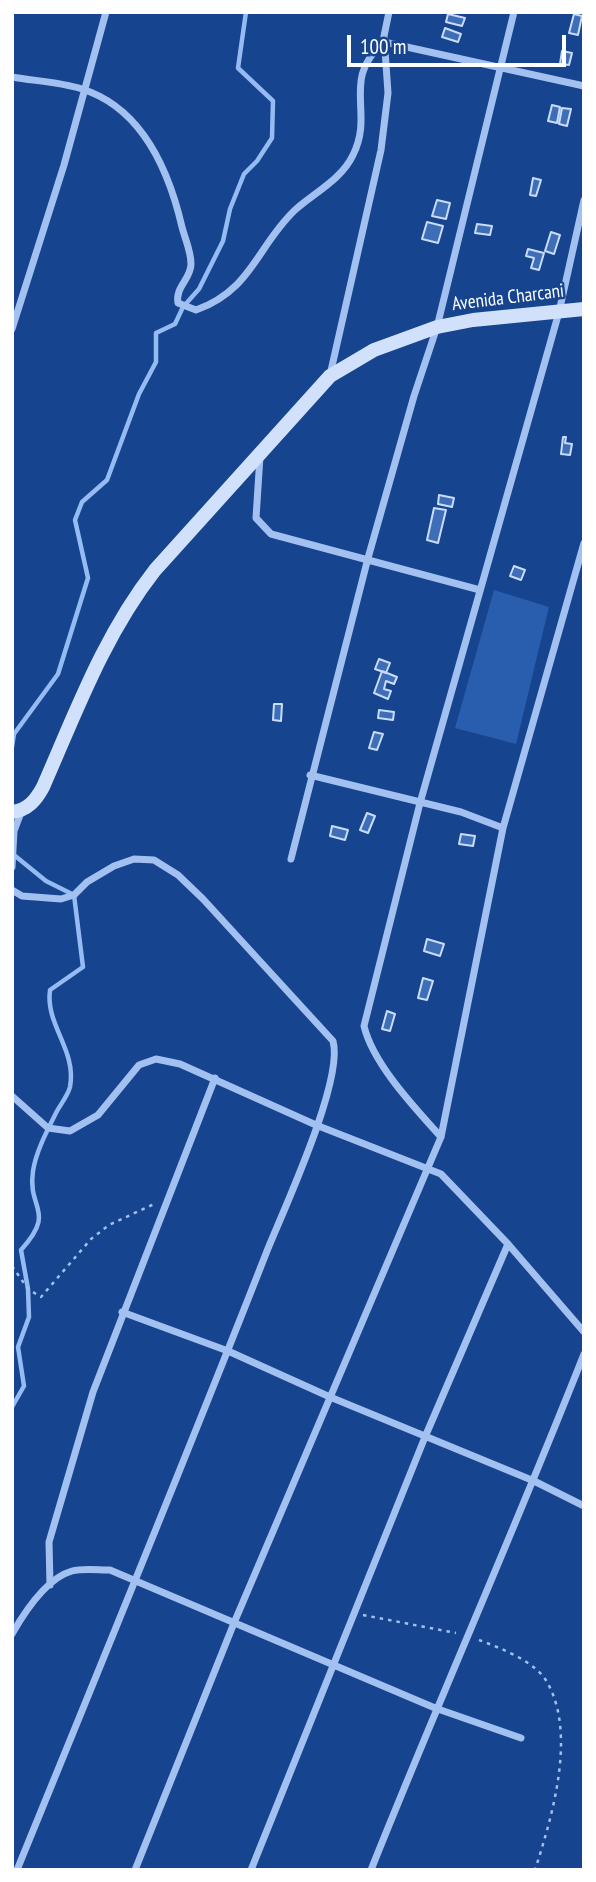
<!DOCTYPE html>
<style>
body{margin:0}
#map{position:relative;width:596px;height:1882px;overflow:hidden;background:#16448f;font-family:"PT Sans Narrow",sans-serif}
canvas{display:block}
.frame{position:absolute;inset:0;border:14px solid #fff;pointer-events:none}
.scale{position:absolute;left:347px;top:35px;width:219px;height:32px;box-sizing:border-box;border:4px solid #fff;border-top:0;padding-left:9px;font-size:21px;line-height:24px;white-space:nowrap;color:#fff;-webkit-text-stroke:5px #16448f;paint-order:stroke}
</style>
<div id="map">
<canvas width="596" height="1882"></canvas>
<div class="frame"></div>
<div class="scale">100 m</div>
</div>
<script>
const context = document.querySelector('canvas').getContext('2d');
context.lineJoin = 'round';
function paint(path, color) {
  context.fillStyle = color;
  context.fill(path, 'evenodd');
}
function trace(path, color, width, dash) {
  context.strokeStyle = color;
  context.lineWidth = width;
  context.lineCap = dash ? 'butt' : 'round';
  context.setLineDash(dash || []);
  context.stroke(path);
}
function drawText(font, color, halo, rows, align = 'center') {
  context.font = font + ' "PT Sans Narrow",sans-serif';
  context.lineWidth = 5;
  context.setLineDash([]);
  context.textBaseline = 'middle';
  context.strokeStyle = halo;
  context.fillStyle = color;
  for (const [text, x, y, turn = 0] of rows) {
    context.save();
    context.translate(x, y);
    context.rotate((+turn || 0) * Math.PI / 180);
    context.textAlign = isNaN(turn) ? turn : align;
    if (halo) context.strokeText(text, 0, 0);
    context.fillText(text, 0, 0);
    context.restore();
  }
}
paint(new Path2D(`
 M494,590L549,607L516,744L455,728Z`), '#295dae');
trace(new Path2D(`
 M12,747L14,734L58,674L88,578L75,520L82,502L107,480L139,394L156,362V333L175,324L183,307L199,289L223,241L230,209L244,174L257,161L272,138L273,101L238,68L246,12
 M12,1407L24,1386L18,1347L29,1317L28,1289L21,1250C57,1210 27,1210 33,1171C36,1151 48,1129 57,1111C61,1104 68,1095 70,1087C77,1050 45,1025 50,990L83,967L74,895L46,881L14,855`), '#95bbf3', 4.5);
const building = new Path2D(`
 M448,14L465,18L462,26L446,22Z
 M574,14L582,16L578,35L569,33Z
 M445,28L461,34L458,42L442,37Z
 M562,51L572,53L569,65L560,64Z
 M552,105L560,107L557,123L548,121Z
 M562,108L571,109L567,126L559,124Z
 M533,178L541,180L536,196L530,195Z
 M437,200L450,203L446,219L432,216Z
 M427,222L443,226L438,243L422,239Z
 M477,224L492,226L490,235L475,233Z
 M551,232L560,235L554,254L545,251Z
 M528,249L544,253L539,270L531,268L534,258L526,256Z
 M563,437H566L565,443L572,444L570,455L561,454Z
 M439,495L454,498L452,507L438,504Z
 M434,508L446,510L438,543L427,540Z
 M514,566L525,570L521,580L510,576Z
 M379,659L390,663L386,673L375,669Z
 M382,671L397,677L394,684L386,681L384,689L391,691L388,699L374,693Z
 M274,704H282L281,721L273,720Z
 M379,710L394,712L393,720L378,718Z
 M374,732L383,734L377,750L369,748Z
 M367,813L375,816L368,833L360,830Z
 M332,826L348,830L345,840L330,836Z
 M461,834L475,836L473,846L459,844Z
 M427,939L444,944L440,956L424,951Z
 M423,978L433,981L427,1000L418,998Z
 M387,1011L395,1014L390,1031L382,1029Z`);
paint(building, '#3e6eb8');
trace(building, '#c9ddfb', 2);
trace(new Path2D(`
 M12,1266L28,1289L41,1297L91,1239L109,1225L154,1204
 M363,1615L456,1633
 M479,1640C500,1648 535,1661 547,1682C577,1734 552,1817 535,1870`), '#a3c1f0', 2.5, [3.5, 5]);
trace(new Path2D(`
 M384,42L584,86
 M12,77C35,81 60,82 82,89C142,108 169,171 182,227C185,239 191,251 191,264C191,279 175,287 178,303L196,310C252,290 257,246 295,210C314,193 342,179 353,155C375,112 340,80 384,42
 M12,329L64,165L106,12
 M330,375L381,150L388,93L384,36L389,12
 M260,456L256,518L271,534L480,590
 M310,775L461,812L503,828
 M291,859L368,558L414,396L437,327L514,12
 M12,867L14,831L22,810
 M12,890L22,896L61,899L74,895L87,882L114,866L134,859L154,860L178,875L203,899L333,1041C344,1080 284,1209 267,1251C186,1458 101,1664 17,1870
 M12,1096L48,1128L70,1131L98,1115L139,1065L156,1059L180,1064L316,1125L441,1174L508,1244L584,1332
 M441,1137C415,1108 373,1064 364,1026L420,803L559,312L584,200
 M122,1312L228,1351L330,1397L534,1481L584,1506
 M50,1585L49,1542L93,1392L215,1078
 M12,1634C24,1613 47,1578 72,1571C83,1568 98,1570 110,1570L435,1708L521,1738
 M135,1870L234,1623L441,1137L503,828L584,543
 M251,1870L425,1437L508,1244
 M371,1870C440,1697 516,1527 584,1354`), '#a3c1f0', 7);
trace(new Path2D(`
 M12,812C28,810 36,800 43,787C76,712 104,635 155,570L330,376L374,350L437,327L473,320L584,309`), '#d1e1fb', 14);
drawText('19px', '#fff', '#16448f', [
 ["Avenida Charcani",508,298,-7]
]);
</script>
